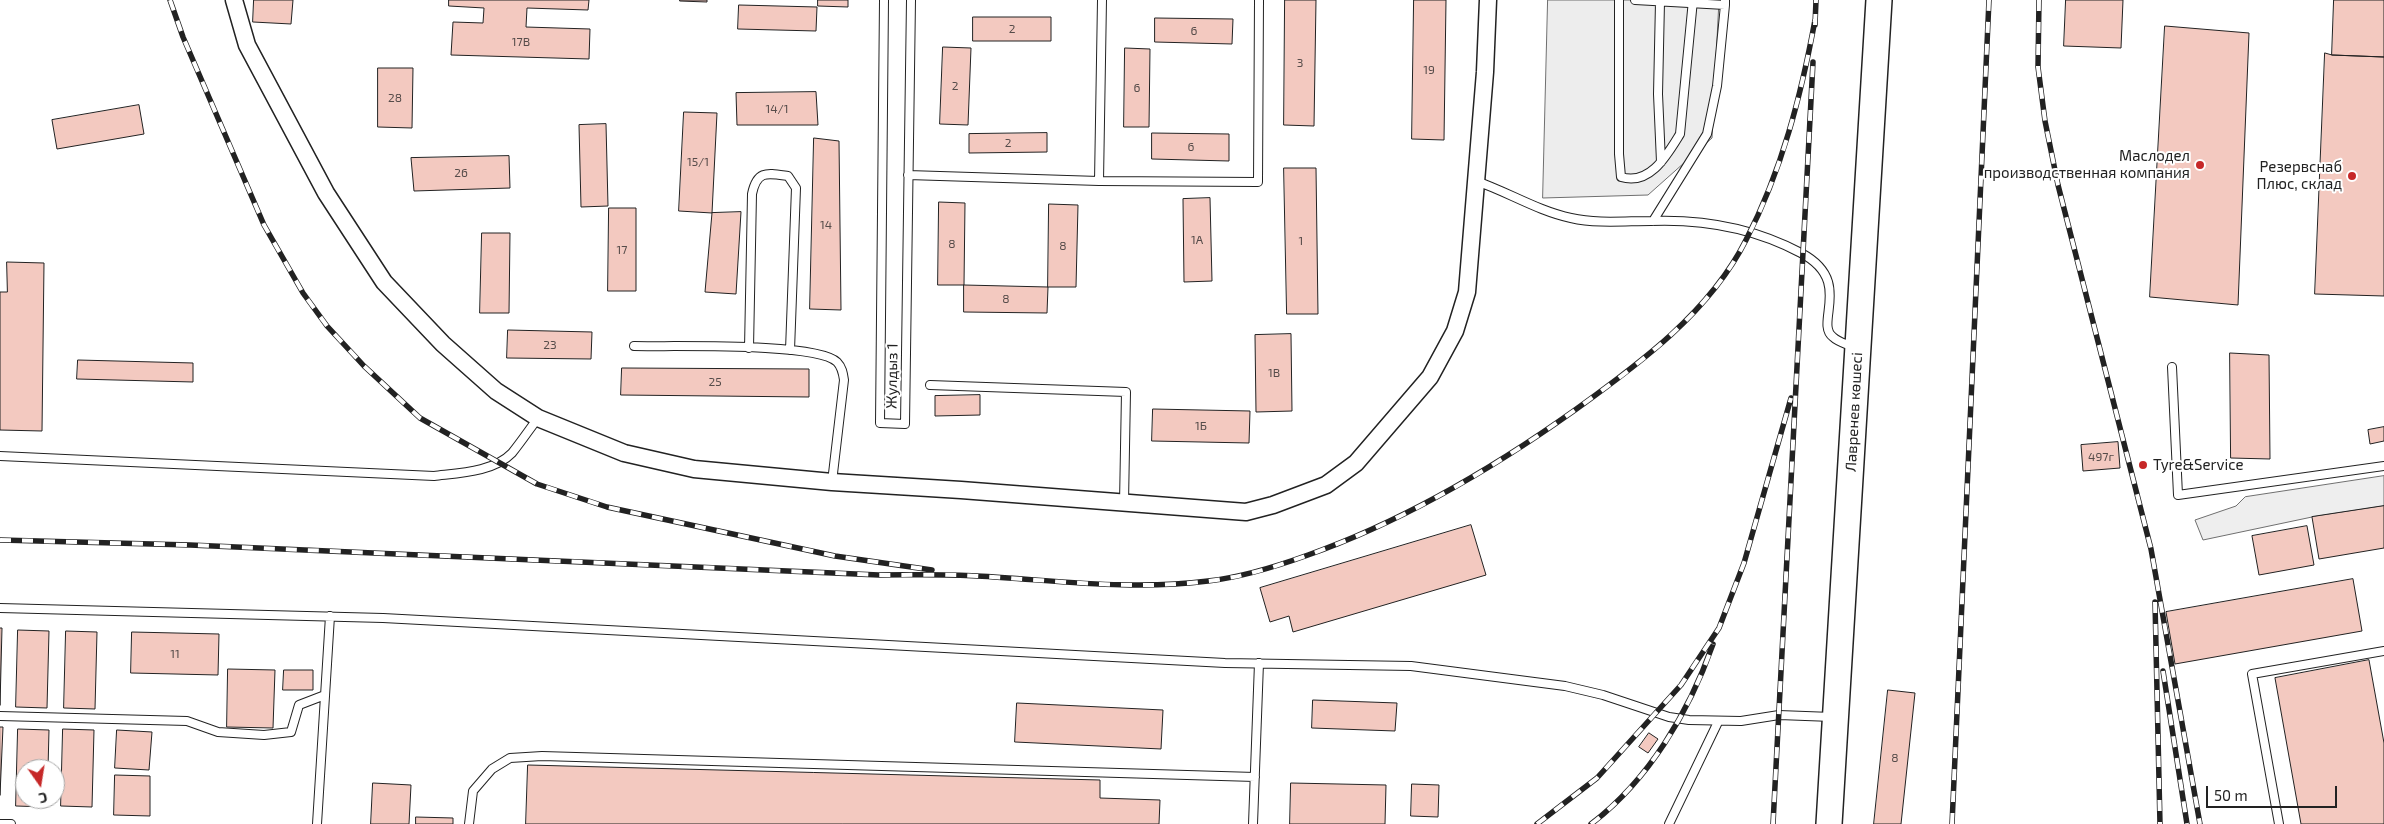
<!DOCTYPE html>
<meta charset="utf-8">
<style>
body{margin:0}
#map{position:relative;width:2384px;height:824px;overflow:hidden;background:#fff;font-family:"Exo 2",sans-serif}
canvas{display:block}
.north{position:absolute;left:15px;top:759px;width:50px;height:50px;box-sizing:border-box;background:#fff;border:1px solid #a7a7a7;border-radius:50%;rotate:167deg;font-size:14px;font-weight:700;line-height:20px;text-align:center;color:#222}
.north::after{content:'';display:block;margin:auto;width:18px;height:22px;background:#c62828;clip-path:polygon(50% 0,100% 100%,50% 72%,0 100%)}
.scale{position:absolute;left:2206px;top:786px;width:131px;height:22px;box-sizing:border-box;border:2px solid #222;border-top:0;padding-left:6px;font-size:15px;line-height:18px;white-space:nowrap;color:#222;-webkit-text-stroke:4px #fff;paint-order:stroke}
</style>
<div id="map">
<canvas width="2384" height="824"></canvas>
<div class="north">С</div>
<div class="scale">50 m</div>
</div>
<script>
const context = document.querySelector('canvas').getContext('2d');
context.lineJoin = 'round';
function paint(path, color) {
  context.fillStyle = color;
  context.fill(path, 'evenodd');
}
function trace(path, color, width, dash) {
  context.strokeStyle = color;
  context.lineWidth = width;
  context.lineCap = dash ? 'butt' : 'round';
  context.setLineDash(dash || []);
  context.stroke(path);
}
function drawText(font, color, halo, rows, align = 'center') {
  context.font = font + ' "Exo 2",sans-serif';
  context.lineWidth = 4;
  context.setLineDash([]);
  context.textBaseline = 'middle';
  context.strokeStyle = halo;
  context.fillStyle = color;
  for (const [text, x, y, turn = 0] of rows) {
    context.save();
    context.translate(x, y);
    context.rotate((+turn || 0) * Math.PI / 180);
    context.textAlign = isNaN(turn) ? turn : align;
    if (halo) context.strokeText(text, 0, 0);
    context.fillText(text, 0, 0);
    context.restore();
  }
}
const green = new Path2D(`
 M2384,476V506L2312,517L2203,540L2195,520L2236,506L2245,497Z`);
paint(green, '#eee');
trace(green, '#6f6f6f', 1);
const parking = new Path2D(`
 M1548,0H1719L1712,138L1648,195L1543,198Z`);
paint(parking, '#ededed');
trace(parking, '#6f6f6f', 1);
const building = new Path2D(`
 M254,0H293L291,24L253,22Z
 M449,0H589L588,10L527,8L526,27L590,29L589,59L451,55L453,22L483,23L484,8L449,6Z
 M680,0H707V2L680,1Z
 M818,0H848V7L818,6Z
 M1285,0H1316L1314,126L1284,125Z
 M1414,0H1446L1444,140L1412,139Z
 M2066,0H2123L2121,48L2064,46Z
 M2334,0H2384V57L2332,55Z
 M739,5L817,7L816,31L738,29Z
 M973,17H1051V41H973Z
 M1155,18L1233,19L1232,44L1155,42Z
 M2165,26L2249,33L2238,305L2150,297Z
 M943,47L971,48L968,125L940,124Z
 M1125,48L1150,49L1149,127H1124Z
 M2325,53L2332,55L2384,57V296L2315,294Z
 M378,68H413L412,128L378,127Z
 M816,92L818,125H737L736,93Z
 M139,105L144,134L57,149L52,120Z
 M684,112L717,113L712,213L679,211Z
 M606,124L608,206L581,207L579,125Z
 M1047,133V152L969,153V134Z
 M1152,133L1229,134V161L1152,159Z
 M814,138L839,141L841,310L810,309Z
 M509,156L510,188L414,191L411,158Z
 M1284,168H1316L1318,314H1287Z
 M1210,198L1212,281L1184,282L1183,199Z
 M939,202L965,203L964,285H938Z
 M1049,204L1078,205L1076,287H1048Z
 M609,208H636V291H608Z
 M741,212L736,294L705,292L712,213Z
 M482,233H510L509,313H480Z
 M7,262L44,263L42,431L0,430V292H7Z
 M964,285L1048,287L1047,313L964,312Z
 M508,330L592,332L591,359L507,358Z
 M1291,334L1292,411L1256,412L1255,335Z
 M2230,353L2269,355L2270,459L2231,458Z
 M78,360L193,363V382L77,379Z
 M622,368L809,369V397L621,395Z
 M980,395V415L935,416V396Z
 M1153,409L1250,411L1249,443L1152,441Z
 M2384,427V441L2370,444L2368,430Z
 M2118,442L2120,468L2083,471L2081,445Z
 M2384,506V548L2319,559L2312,517Z
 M1471,525L1486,575L1293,632L1289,616L1270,622L1260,588Z
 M2307,526L2314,565L2259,575L2252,536Z
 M2353,579L2362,631L2175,664L2166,612Z
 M0,628H2L0,705Z
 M18,630L49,631L47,708L16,707Z
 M66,631L97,632L95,709L64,708Z
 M132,632L219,634L218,675L131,673Z
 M2369,660L2384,743V824H2301L2275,678Z
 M228,669L275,670L273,728L227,727Z
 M284,670H313V690H283Z
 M1888,690L1915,693L1901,824H1874Z
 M1313,700L1397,703L1395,731L1312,728Z
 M1017,703L1163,710L1161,749L1015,742Z
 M0,727H3L0,795Z
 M18,729L49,730L48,769H25V799H47V807L16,806Z
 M63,729L94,730L92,807L61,806Z
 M117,730L152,732L149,770L115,768Z
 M1649,733L1658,739L1648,753L1639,747Z
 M528,765L1100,780V798L1160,800L1159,824H526Z
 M115,775L150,776V816L114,815Z
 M373,783L411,785L409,824H371Z
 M1291,783L1386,785L1385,824H1290Z
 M1412,784L1439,785L1438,817L1411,816Z
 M416,817L453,818V824H416Z`);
paint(building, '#f3c9c0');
trace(building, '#222', 1);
const lane = new Path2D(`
 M884,0L880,423L905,424L911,0
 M1102,0L1099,181L1258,182L1259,0
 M1619,0V154L1621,177C1650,186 1667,155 1680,134L1693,0
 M1635,0L1725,5V0
 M1660,2L1658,94L1661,162
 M908,175L1099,181
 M1476,181C1508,192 1538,211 1571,218C1597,224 1625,221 1651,221C1704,219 1754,228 1801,253C1854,281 1814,323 1833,337C1838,342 1847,344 1853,347
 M1653,221L1707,134L1717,86L1725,5
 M634,346C669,347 817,342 837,362C842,367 843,373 844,380L832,482
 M749,348L752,194C757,170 767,173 788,176L796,188L790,350
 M2172,367L2178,495L2384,466
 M930,385L1126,392L1124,503
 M0,456L434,476C458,473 494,472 512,453C521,442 529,430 538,418
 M0,608L383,618L1225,663L1411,666L1565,686L1603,695L1669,717L1689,720L1741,721L1779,715L1832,717
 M0,716L187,721L218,732L264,735L291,732L299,705L325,695
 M0,824H11
 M317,824L330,616
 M469,824L473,791L492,769L510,758L542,756L1255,777
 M1253,824L1259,663
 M1669,824L1718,722
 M2279,824L2252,674L2384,651`);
const street = new Path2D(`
 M234,0L247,45L326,193L384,282L443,344L496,391L538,418L624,453L694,469L832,482L961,490L1246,512L1273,505L1326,485L1356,463L1430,377L1455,331L1467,292L1485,72L1488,0`);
const primary = new Path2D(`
 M1829,824L1879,0`);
trace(lane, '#222', 10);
trace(street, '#222', 19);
trace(primary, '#222', 28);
trace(lane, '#fff', 8);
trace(street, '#fff', 16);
trace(primary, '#fff', 25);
const rail = new Path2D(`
 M170,0L183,37L264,225L303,293L327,326L364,366L420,418L537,484L607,507L835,556L932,570
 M2039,0L2038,67L2045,121L2058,185L2151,549L2200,824
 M1815,25L1816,0
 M0,540L190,545L879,575C912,575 944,574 977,576C1054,580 1131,591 1208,581C1243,577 1275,567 1308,555C1404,521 1492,469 1575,410C1639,364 1710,312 1746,240C1782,170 1801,96 1815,20
 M2155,602L2160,824
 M2163,671L2187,824
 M1537,824L1597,778L1681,685L1719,628L1744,563L1791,398
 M1591,824C1649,780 1689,712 1713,644
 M1773,824L1813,62
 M1952,824L1989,0`);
trace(rail, '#222', 5.5);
trace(rail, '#fff', 4, [11]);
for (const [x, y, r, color] of [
 [2200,165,5,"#c62828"],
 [2352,176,5,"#c62828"],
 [2143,465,5,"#c62828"]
]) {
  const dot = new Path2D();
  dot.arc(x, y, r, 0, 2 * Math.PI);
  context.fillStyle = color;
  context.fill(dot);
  trace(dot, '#fff', 2);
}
drawText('12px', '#564c4a', null, [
 ["2",1012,29],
 ["6",1194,31],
 ["17В",521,42],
 ["3",1300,63],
 ["19",1429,70],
 ["2",955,86],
 ["6",1137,88],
 ["28",395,98],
 ["14/1",777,109],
 ["2",1008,143],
 ["6",1191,147],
 ["15/1",698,162],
 ["26",461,173],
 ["14",826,225],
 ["1А",1197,240],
 ["1",1301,241],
 ["8",952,244],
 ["8",1063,246],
 ["17",622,250],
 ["8",1006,299],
 ["23",550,345],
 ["1В",1274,373],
 ["25",715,382],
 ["1Б",1201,426],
 ["497г",2101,457],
 ["11",175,654],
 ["8",1895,758]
]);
drawText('15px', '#222', '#fff', [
 ["Маслодел",2190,156],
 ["производственная компания",2190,173],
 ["Резервснаб",2342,167],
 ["Плюс, склад",2342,184],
 ["Tyre&Service",2153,465,"left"]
], 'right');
drawText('15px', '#222', '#fff', [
 ["Жулдыз 1",892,376,-89],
 ["Лавренев көшесі",1854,412,-87]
]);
</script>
